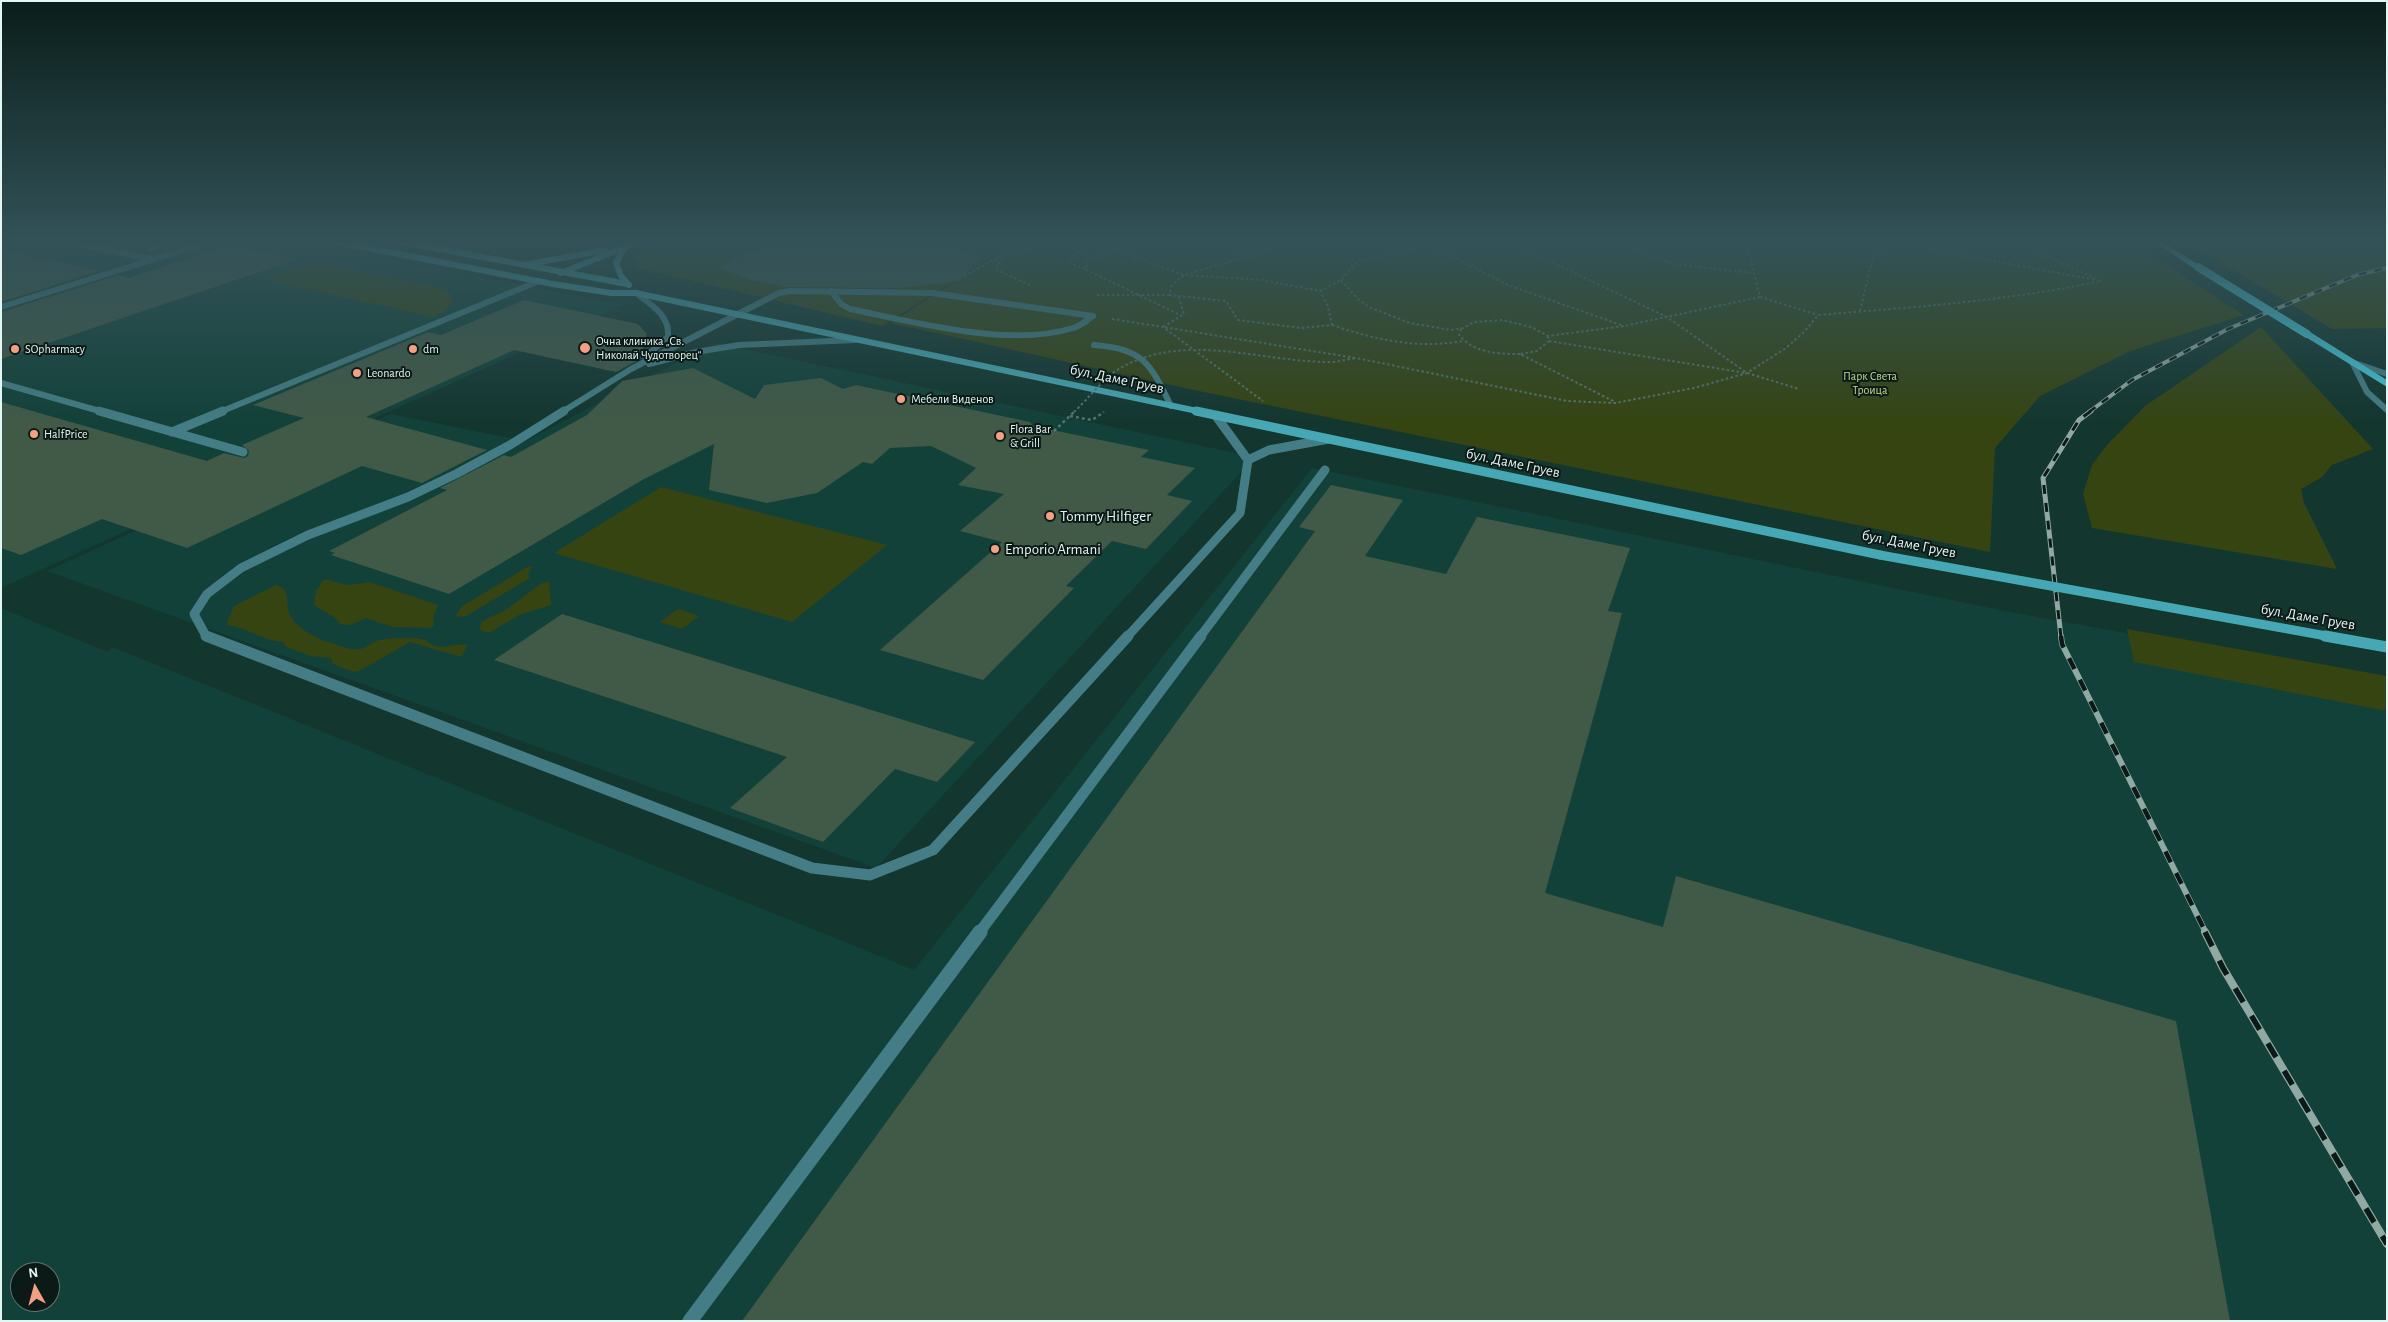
<!DOCTYPE html>
<meta charset="utf-8">
<style>
body{margin:0}
#map{position:relative;width:2388px;height:1322px;overflow:hidden;background:#13362f;font-family:"Alegreya Sans",sans-serif}
canvas{display:block}
.frame{position:absolute;inset:0;border:2px solid #e3f6f1;pointer-events:none}
.north{position:absolute;left:10px;top:1262px;width:50px;height:50px;box-sizing:border-box;background:#0c1a17;border:1px solid #62726e;border-radius:50%;rotate:353deg;font-size:14px;font-weight:700;line-height:20px;text-align:center;color:#e3f6f1}
.north::after{content:'';display:block;margin:auto;width:18px;height:22px;background:#f39f83;clip-path:polygon(50% 0,100% 100%,50% 72%,0 100%)}
</style>
<div id="map">
<canvas width="2388" height="1322"></canvas>
<div class="frame"></div>
<div class="north">N</div>
</div>
<script>
const context = document.querySelector('canvas').getContext('2d');
context.lineJoin = 'round';
function paint(path, color) {
  context.fillStyle = color;
  context.fill(path, 'evenodd');
}
function trace(path, color, width, dash) {
  context.strokeStyle = color;
  context.lineWidth = width;
  context.lineCap = dash ? 'butt' : 'round';
  context.setLineDash(dash || []);
  context.stroke(path);
}
function drawText(font, color, halo, rows, align = 'center') {
  context.font = font + ' "Alegreya Sans",sans-serif';
  context.lineWidth = 4;
  context.setLineDash([]);
  context.textBaseline = 'middle';
  context.strokeStyle = halo;
  context.fillStyle = color;
  for (const [text, x, y, turn = 0] of rows) {
    context.save();
    context.translate(x, y);
    context.rotate((+turn || 0) * Math.PI / 180);
    context.textAlign = isNaN(turn) ? turn : align;
    if (halo) context.strokeText(text, 0, 0);
    context.fillText(text, 0, 0);
    context.restore();
  }
}
paint(new Path2D(`
 M1,241H294L624,305L1,588Z
 M715,343L1255,457L876,868L47,571L390,414L525,441Z
 M1312,468L2005,611L2387,681V1321H1V608L108,652L112,647L914,970ZM20,1272H50V1302H20Z`), '#124139');
paint(new Path2D(`
 M671,241H2128L2244,315L2130,351L2040,396L1995,448L1990,552L1194,390L891,323L1000,252L882,326L638,268L635,255Z
 M2185,241H2350L2387,248V328L2332,329Z
 M314,261L440,288L451,294L452,303L446,310L433,317L262,279Z
 M2261,327L2373,449L2332,465L2322,477L2301,489L2304,503L2337,569L2092,528L2083,494L2092,465L2107,445L2145,406Z
 M661,487L887,545L792,622L554,553Z
 M529,566L532,567L528,574L530,578L466,616L455,617L461,607Z
 M324,579L348,585L370,582L438,605L433,618L434,625L430,628L392,627L367,618L350,625L340,624C334,612 318,612 314,603L316,591Z
 M549,582L551,605L519,615L489,633L480,630L481,622L507,609L542,583Z
 M276,585C292,590 285,601 289,613C294,627 315,638 328,642C338,645 348,650 358,649C366,649 372,642 379,640C390,638 410,637 421,639C427,640 431,646 438,647C448,648 458,642 468,645L461,657L410,642L359,671L354,672L333,664L331,658L311,656L286,647L283,642C260,640 247,627 226,625L234,606Z
 M678,609L699,616L682,629L660,622Z
 M2127,629L2387,676V711L2134,662Z`), '#364412');
paint(new Path2D(`
 M805,241H918L959,248L980,258L959,281L898,288L786,287L751,280L719,267L755,250Z
 M232,245L298,259L1,359V312L119,275L128,278Z
 M1,249L99,271L1,302Z
 M524,300L638,324L647,334L640,359L616,372L514,350L366,417L487,450L422,483L362,466L187,548L102,519L21,555L1,548V402L207,461L224,453L244,458L248,456L249,451L242,445L304,418L253,405L428,332L441,335Z
 M693,368L755,399L764,385L821,378L843,389L856,385L1030,422L1033,426L1149,450L1141,457L1195,468L1167,495L1192,501L1146,549L1112,541L1066,586L1074,588L983,680L880,650L1002,542L960,531L1004,494L958,485L976,468L931,446L890,448L872,464L863,462L817,493L767,503L709,490L714,444L644,479L449,594L331,555L335,553L329,551L447,490L440,488L504,455L511,457L587,415L622,381Z
 M1331,485L1403,500L1365,556L1446,574L1477,517L1630,548L1608,611L1622,613L1545,893L1663,927L1676,876L2176,1021L2230,1321H742L1315,531L1299,527Z
 M562,614L823,695L975,742L937,782L895,769L823,842L730,808L787,757L494,660Z`), '#415947');
trace(new Path2D(`
 M1119,241L1120,246L1088,261L1085,269L1180,315
 M1210,241L1246,256
 M1421,241L1508,285L1624,326
 M1507,241L1667,317L1747,373L1799,389
 M1608,241L1675,264L1753,273
 M1875,241L1887,244
 M1890,242L2096,280
 M1115,250L1184,275L1299,241
 M1085,269L1071,264L1069,259L1086,248L1119,241
 M964,276L1005,254
 M1341,280L1359,300L1371,308L1410,323L1451,330L1463,328L1474,322L1503,320L1531,327L1548,336L1624,326L1760,297L1746,241
 M1030,285L995,269L1006,254L1062,241
 M1097,295H1169L1172,285L1184,275L1262,280L1320,291L1341,280L1358,261L1453,241
 M1169,295L1178,296L1184,314L1163,327L1356,358L1567,401L1615,403L1694,388L1747,373L1786,348L1805,331L1818,315C1914,307 2007,301 2101,281L2012,241
 M1178,296L1226,301L1238,320L1301,328L1332,325L1328,306L1320,291
 M1760,297L1818,315
 M1860,311L1873,257L1891,242
 M1112,319L1163,327L1263,401
 M1332,325C1376,340 1417,349 1463,341
 M1461,329L1459,335C1474,353 1497,354 1520,354
 M1548,336L1549,341L1537,351L1520,354L1615,402
 M1549,341L1746,373`), '#56746e', 2, [2.5, 2.5]);
trace(new Path2D(`
 M1070,416L1092,420L1104,412`), '#56746e', 2.5, [3, 3]);
trace(new Path2D(`
 M65,241L151,259
 M98,247L121,241
 M150,249L169,241
 M831,291L841,304L850,309C915,322 1009,348 1073,328C1081,326 1087,320 1093,316
 M636,293C651,305 670,315 668,337L645,357
 M1,307L212,241
 M1094,345C1144,349 1150,363 1171,406
 M2352,362L2367,392L2387,410
 M2352,362L2387,374
 M649,364L696,352L739,345L855,340
 M1,383L103,412
 M220,412L539,281
 M562,412L631,369L779,293L790,291L932,293L1093,316`), '#447d85', 6);
trace(new Path2D(`
 M99,411L243,452
 M1216,416L1248,460L1269,450L1329,439
 M172,432L223,411
 M209,637L206,636L194,614L207,594L241,568L308,535L408,497L456,474L510,445L564,411
 M1127,637L1240,513L1248,460
 M1200,637L1325,470`), '#447d85', 9);
trace(new Path2D(`
 M206,636L812,868L870,875L933,850L1128,636
 M979,933L1201,636`), '#447d85', 11);
trace(new Path2D(`
 M690,1321L980,932`), '#447d85', 15);
trace(new Path2D(`
 M332,241L553,284L611,293H636L1202,412
 M397,241L627,284
 M2373,241L2387,244
 M625,247L616,263L621,276L629,285
 M529,264L605,250
 M561,273L640,241`), '#47a8b5', 6);
trace(new Path2D(`
 M1196,411L1880,555`), '#47a8b5', 9);
paint(new Path2D(`
 M2153,241H2161L2202,267L2195,269Z
 M2304,332H2310L2387,380V387L2304,336Z`), '#45cadb');
const railFar3 = new Path2D(`
 M2089,412L2132,380L2228,329L2357,275L2387,268`);
const railFar2 = new Path2D(`
 M2061,637L2043,478L2079,420L2091,411`);
const railFar1 = new Path2D(`
 M2061,636L2062,644L2206,933`);
const rail = new Path2D(`
 M2205,932L2223,968L2387,1244`);
trace(railFar3, '#90a9a3', 4);
trace(railFar2, '#90a9a3', 5);
trace(railFar1, '#90a9a3', 6);
trace(rail, '#90a9a3', 8);
trace(railFar3, '#0c1a17', 2.5, [8]);
trace(railFar2, '#0c1a17', 3, [9]);
trace(railFar1, '#0c1a17', 4.5, [12]);
trace(rail, '#0c1a17', 5.5, [16]);
trace(new Path2D(`
 M1074,412C1086,401 1104,378 1117,370C1183,330 1259,362 1330,362C1339,362 1347,359 1356,358`), '#56746e', 2, [2.5, 2.5]);
trace(new Path2D(`
 M1054,431L1075,411`), '#56746e', 2.5, [3, 3]);
trace(new Path2D(`
 M1880,555L2332,637`), '#47a8b5', 9);
trace(new Path2D(`
 M2325,636L2387,647`), '#47a8b5', 11);
trace(new Path2D(`
 M2198,267L2307,334`), '#45cadb', 8);
const sky = context.createLinearGradient(0, 0, 0, 426);
sky.addColorStop(0, '#0a1e1a');
sky.addColorStop(0.57, '#335258');
sky.addColorStop(1, '#33525800');
context.fillStyle = sky;
context.fillRect(0, 0, 2388, 426);
for (const [x, y, r, color] of [
 [585,348,6,"#f39f83"],
 [15,349,5,"#f39f83"],
 [413,349,5,"#f39f83"],
 [357,373,5,"#f39f83"],
 [901,399,5,"#f39f83"],
 [34,434,5,"#f39f83"],
 [1000,436,5,"#f39f83"],
 [1050,516,5,"#f39f83"],
 [995,549,5,"#f39f83"]
]) {
  const dot = new Path2D();
  dot.arc(x, y, r, 0, 2 * Math.PI);
  context.fillStyle = color;
  context.fill(dot);
  trace(dot, '#0c1a17', 2);
}
drawText('12px', '#e3f6f1', '#0c1a17', [
 ["Oчна клиника „Св.",596,341],
 ["Николай Чудотворец“",596,355],
 ["SOpharmacy",25,349],
 ["dm",423,349],
 ["Leonardo",367,373],
 ["Мебели Виденов",911,399],
 ["Flora Bar",1010,429],
 ["& Grill",1010,443],
 ["HalfPrice",44,434]
], 'left');
drawText('12px', '#c1da8c', '#0c1a17', [
 ["Парк Света",1870,376],
 ["Троица",1870,390]
]);
drawText('15px', '#e3f6f1', '#0c1a17', [
 ["бул. Даме Груев",1117,379,12],
 ["бул. Даме Груев",1513,463,12],
 ["бул. Даме Груев",1909,544,11],
 ["бул. Даме Груев",2308,617,10]
]);
drawText('15px', '#e3f6f1', '#0c1a17', [
 ["Tommy Hilfiger",1060,516],
 ["Emporio Armani",1005,549]
], 'left');
</script>
